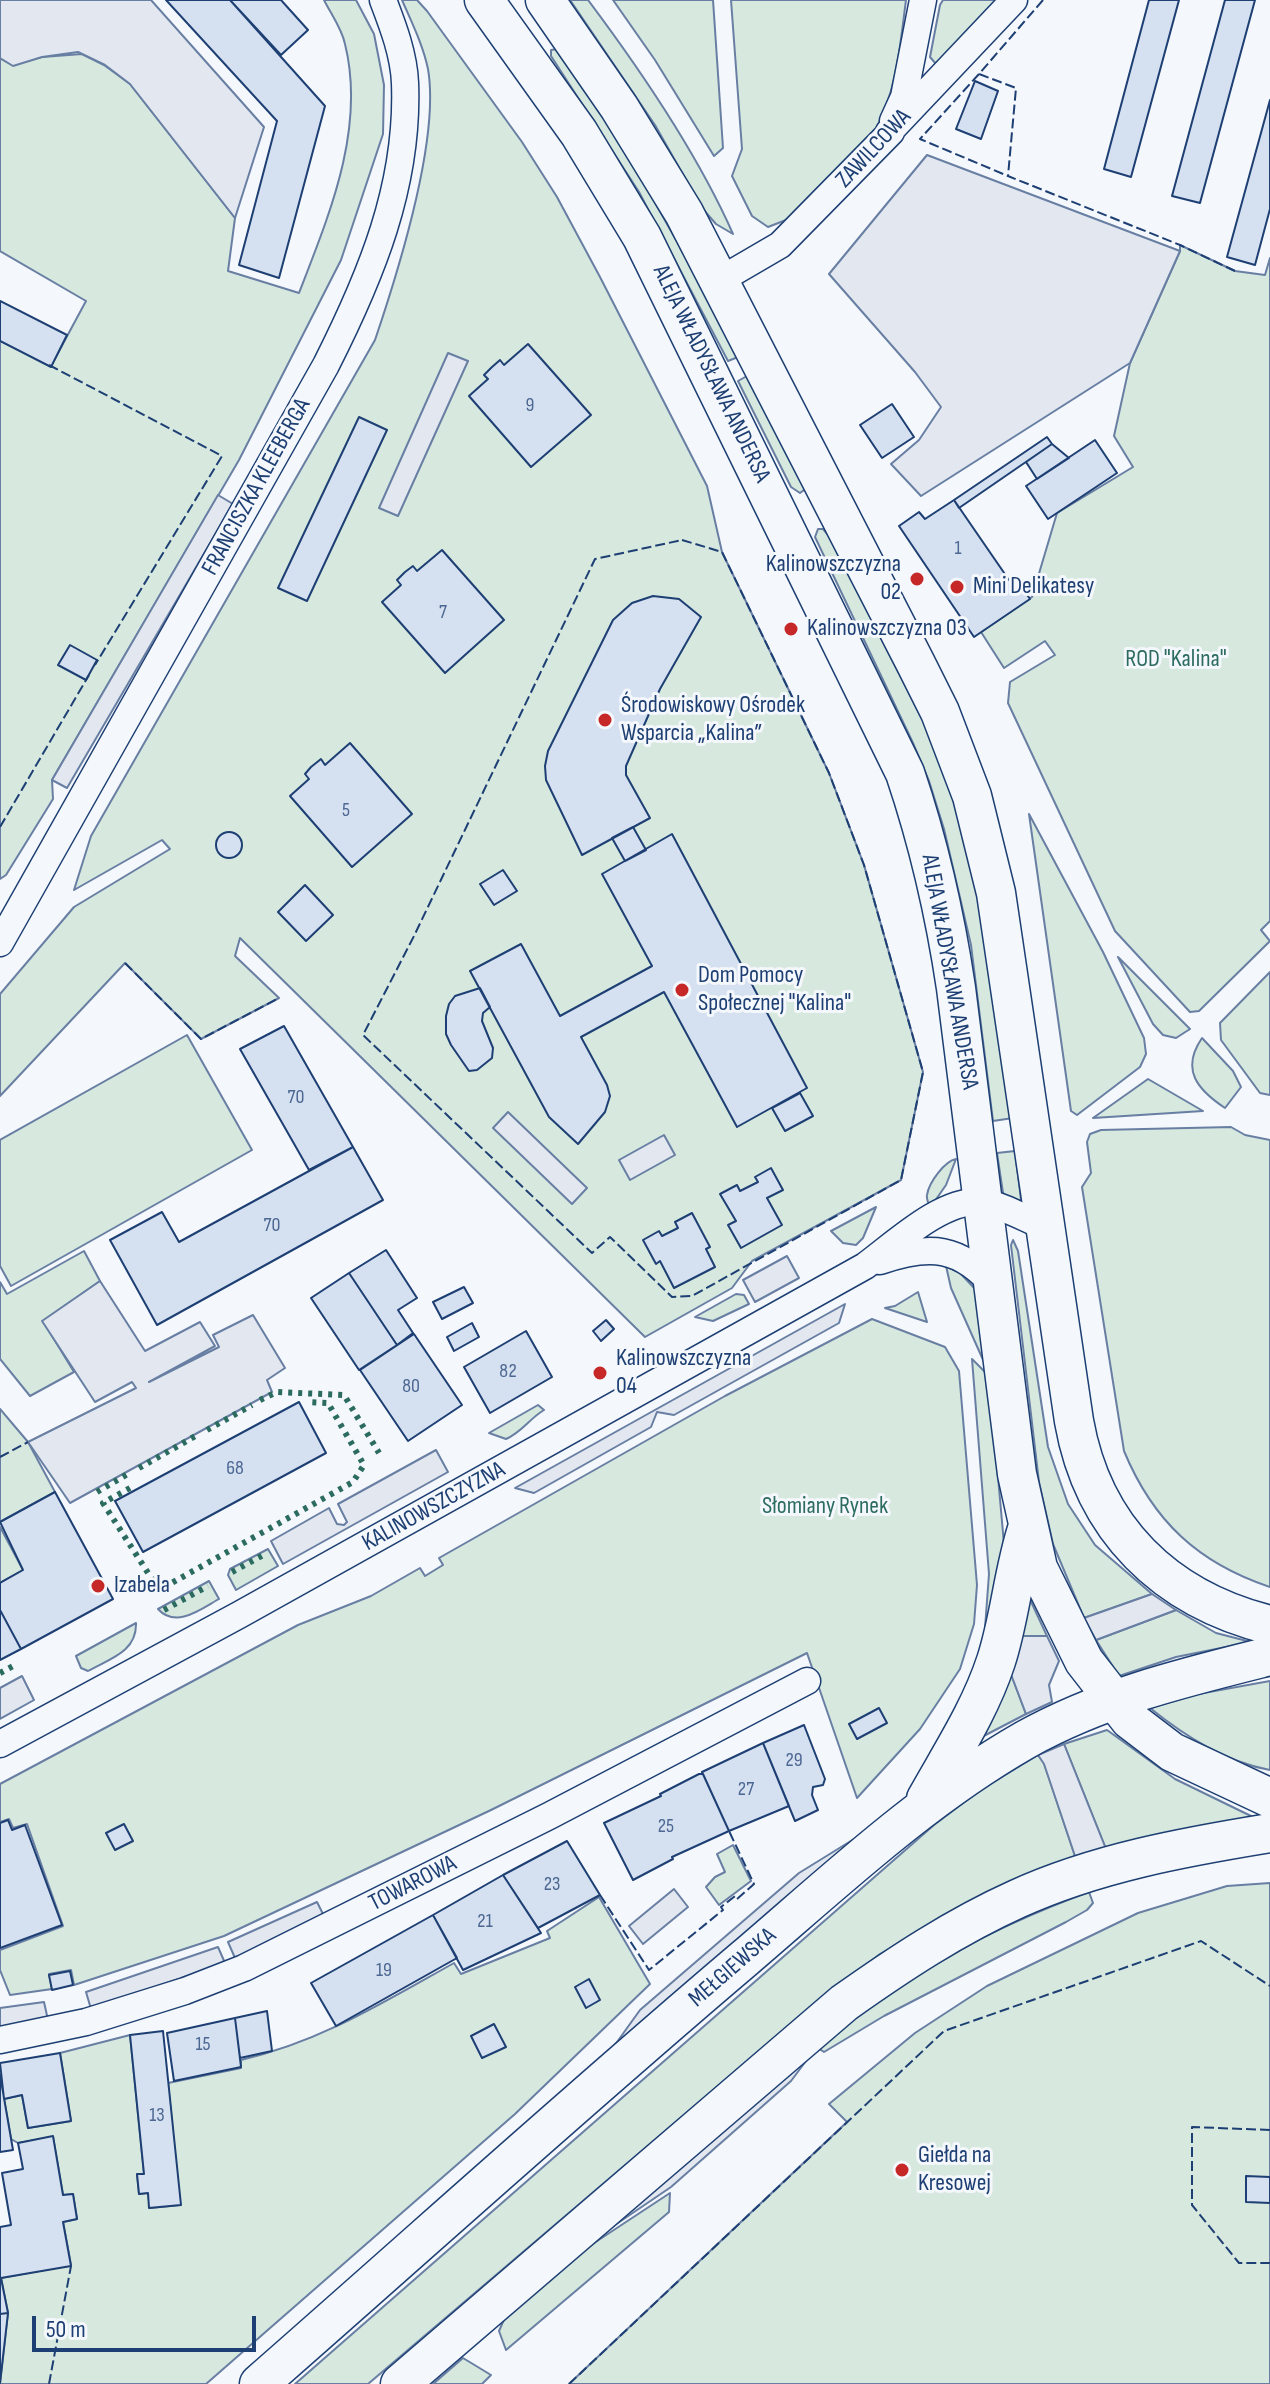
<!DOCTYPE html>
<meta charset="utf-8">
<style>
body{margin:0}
#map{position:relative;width:1270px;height:2384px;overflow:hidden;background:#f4f7fb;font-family:"Sofia Sans Condensed",sans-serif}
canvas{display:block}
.scale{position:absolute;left:32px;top:2316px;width:224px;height:36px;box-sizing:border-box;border:4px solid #1d3f73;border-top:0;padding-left:10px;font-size:24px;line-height:28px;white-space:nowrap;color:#1d3f73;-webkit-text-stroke:6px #f4f7fb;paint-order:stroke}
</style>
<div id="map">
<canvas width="1270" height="2384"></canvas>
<div class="scale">50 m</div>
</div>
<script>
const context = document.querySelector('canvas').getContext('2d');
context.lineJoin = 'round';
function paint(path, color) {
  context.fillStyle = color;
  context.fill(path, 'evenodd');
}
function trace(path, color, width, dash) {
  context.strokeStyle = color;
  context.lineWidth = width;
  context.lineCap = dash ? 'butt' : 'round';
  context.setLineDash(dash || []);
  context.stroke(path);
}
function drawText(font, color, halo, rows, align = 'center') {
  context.font = font + ' "Sofia Sans Condensed",sans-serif';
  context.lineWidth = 6;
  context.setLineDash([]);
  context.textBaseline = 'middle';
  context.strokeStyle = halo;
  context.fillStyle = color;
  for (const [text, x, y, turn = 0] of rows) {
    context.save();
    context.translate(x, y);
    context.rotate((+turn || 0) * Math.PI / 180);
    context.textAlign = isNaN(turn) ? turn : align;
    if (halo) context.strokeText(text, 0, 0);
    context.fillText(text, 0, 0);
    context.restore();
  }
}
const green = new Path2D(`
 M324,0H356L374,34L384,85L383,134L341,260L239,460L52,780L53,799L6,875L0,879V341L51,366L86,301L0,251V58L13,65L42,57L82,54L104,65L130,84L235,218L228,271L299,293C329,215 366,129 345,44C342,29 331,14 324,0Z
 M402,0H417L427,11L522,142L557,197L600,277L707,486L722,552L829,773L864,865L923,1072L901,1180L752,1261L732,1288L645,1337L240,938L235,956L279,998L201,1039L125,963L0,1096V994L74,907L170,849L162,840L74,890L91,836L375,340C398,272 440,139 428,69C423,45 412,23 402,0Z
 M570,0H588C639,68 699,157 733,234L716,224L702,208L655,125Z
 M613,0H713L723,148L714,156L655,60Z
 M731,0H906C900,45 897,92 874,132L786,220L768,227L752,216L732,176L742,149Z
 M943,0H998L936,64L930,57L940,5Z
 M557,49L620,141L684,254L738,357L728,361L639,192L551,56V50Z
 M1180,245L1235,271L1265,275L1270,258V921L1261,930L1270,941L1199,1011L1190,1012L1115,931L1008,703L1010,682L1055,655L1045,641L1004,668L981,632L1032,597L1057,513L1133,467L1114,436L1130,363L1180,251Z
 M747,376L804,486V490L800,493L791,487L738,381Z
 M818,529H823L829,536L936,746L955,794L978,883L1013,1118L993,1121L971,945L944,829L929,781L913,743L815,537Z
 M1029,814L1103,952L1144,1038L1146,1054L1140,1067L1077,1115L1071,1111Z
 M1118,957L1190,1029L1176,1038L1163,1035L1153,1024Z
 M1270,972V1095L1260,1093L1221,1040L1220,1023Z
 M187,1035L252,1150L11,1286L0,1266V1140Z
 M1202,1038L1233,1071L1241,1087L1225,1108C1198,1090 1180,1070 1202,1038Z
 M1148,1079L1203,1111L1093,1118L1141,1084Z
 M1231,1127L1245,1135L1270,1140V1587C1198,1563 1153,1521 1124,1451L1082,1187L1091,1173L1087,1142L1090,1134L1101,1130Z
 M1015,1151L1022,1208L1003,1193L997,1153Z
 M956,1159L946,1185L930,1208C929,1205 926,1198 927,1195C929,1182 945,1161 956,1159Z
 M876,1207L863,1238L856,1245L843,1243L831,1231Z
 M1013,1240L1018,1251L1048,1447L1068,1504L1095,1545L1152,1594L1084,1618L1053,1544L1039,1482L1011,1245Z
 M84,1251L100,1281L43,1321L74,1372L30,1396L0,1359V1282L7,1294Z
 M946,1266L960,1273L976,1290L984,1362L951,1288Z
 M918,1292L927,1322L885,1308L895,1306Z
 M736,1294L744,1295L749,1304L713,1321L695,1317Z
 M872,1319L945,1347L959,1371L977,1585L974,1624L960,1669L920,1729L857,1798L807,1653L491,1810L224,1936L74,1985L71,1970L49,1974L52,1989L10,1995L0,1970V1950L63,1926L27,1824L13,1828L9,1819L0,1822V1784L298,1625L371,1596L420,1568L425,1576L443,1565L439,1558L725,1396Z
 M972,1359L989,1376L1004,1544L992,1631L985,1628L989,1574Z
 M538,1405L544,1410C529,1419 522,1432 506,1439L489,1433Z
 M0,1409L28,1442L55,1492L0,1522Z
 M0,1527L23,1570L0,1583Z
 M268,1549L278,1566L236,1590L228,1575L230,1569Z
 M209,1581L219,1599C201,1609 176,1629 158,1609Z
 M1027,1593L1047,1636H1016Z
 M1176,1610L1216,1633L1251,1642L1176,1657L1119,1676L1096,1640Z
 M136,1623C137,1652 109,1659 88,1671L81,1668L76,1656Z
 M1009,1669L1026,1714L976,1740Z
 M1270,1681V1770C1225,1762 1185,1736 1150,1708L1198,1694Z
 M1107,1730L1175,1779L1253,1817L1106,1849L1064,1744Z
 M1038,1755L1044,1763L1077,1862L970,1904L880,1954L779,2034L368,2384H295L934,1825L979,1791Z
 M733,1845L751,1881L719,1905L706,1887L715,1877L725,1872L717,1854Z
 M1270,1883V2384H569L847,2122L829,2104L915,2033L987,1986L1138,1913L1227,1886Z
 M1089,1892L1093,1903L1087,1910L1066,1922L884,2016L824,2052L818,2048C897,1978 990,1928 1089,1892Z
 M599,1897L650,1984L515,2114L206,2384H0L8,2313L1,2278L71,2265L63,2222L77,2219L73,2194L63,2195L53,2137L18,2143L11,2139L4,2099L22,2095L28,2128L71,2121L60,2053L130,2035L144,2174L137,2175L139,2194L148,2193L150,2208L180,2205L168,2083L241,2068V2060C320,2042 384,2002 454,1963L461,1974L550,1938L547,1931Z
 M670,2193L669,2212L506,2350L499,2331L506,2315L585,2249Z
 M463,2358L491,2375L482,2384H433Z`);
paint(green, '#d7e8df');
trace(green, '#687fa3', 2);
const parking = new Path2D(`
 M0,0H151L264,127L235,218L130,84L105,65L78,52L42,57L13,66L0,58Z
 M927,155L1180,251L1130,363L921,496L891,464L919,440L941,407L915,372L829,274Z
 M448,353L468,361L398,516L379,508Z
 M218,495L233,504L67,788L52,780Z
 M508,1112L587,1188L572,1204L493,1128Z
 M664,1135L675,1155L630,1180L619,1160Z
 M787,1256L799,1278L755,1302L743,1280Z
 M100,1281L145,1351L200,1322L215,1346L149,1382L219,1347L213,1335L253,1315L285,1368L267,1380L272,1392L70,1503L28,1442L136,1388L132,1382L95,1402L42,1321Z
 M845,1304L839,1323L674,1415L657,1412L651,1427L534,1493L515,1488Z
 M436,1450L448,1472L283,1564L271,1541L329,1508L337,1524L344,1525L347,1522L338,1504Z
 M1152,1594L1176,1610L1096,1640L1084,1618Z
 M1016,1636H1047L1059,1661L1049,1685L1052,1702L1026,1714L1009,1669Z
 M22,1676L34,1700L0,1719V1688Z
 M1064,1744L1106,1849L1077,1862L1044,1764L1038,1755Z
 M854,1839L612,2049L640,2010L799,1873Z
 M674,1889L688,1907L643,1944L629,1926Z
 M317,1902L324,1916L235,1958L228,1942Z
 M218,1947L225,1963L91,2009L86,1992Z
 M44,2002L48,2020L0,2028V2008Z
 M821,2041L791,2081L671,2187L587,2244Z`);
paint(parking, '#e3e8f0');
trace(parking, '#687fa3', 2);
const building = new Path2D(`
 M166,0H230L325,106L279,278L239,265L277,121Z
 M230,0H281L308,30L281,55Z
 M1149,0H1179L1131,177L1104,169Z
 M1225,0H1255L1200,203L1172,196Z
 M975,81L998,91L981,139L956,129Z
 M1270,100V209L1255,265L1227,257Z
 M0,301L67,335L51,367L0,341Z
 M528,344L591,415L531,467L469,396L488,379L484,375L492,367L500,360L504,365Z
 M892,404L914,437L882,458L860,425Z
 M359,417L387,430L307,601L278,588Z
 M1047,437L1052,444L959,508L954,500Z
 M1095,440L1117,473L1048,519L1026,486Z
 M1052,444L1069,458L1037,479L1026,462Z
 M954,500L1009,580L1015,577L1030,599L974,637L899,526L919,512L925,519Z
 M442,550L504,620L445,673L382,602L401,585L397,580L405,572L413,566L417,571Z
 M653,596L679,599L701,617L660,689L626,766V775L650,818L582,855L546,780L545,766L548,751L613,620L632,603Z
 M70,645L97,660L86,680L58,665Z
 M350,743L412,814L352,867L290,796L309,779L305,774L311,767L321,759L325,765Z
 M633,827L646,850L625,861L612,838Z
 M216 845a13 13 0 1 1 26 0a13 13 0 1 1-26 0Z
 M672,834L807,1088L737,1127L664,992L581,1037L607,1085L610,1096L605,1112L578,1144L549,1117L470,971L521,944L560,1016L652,966L602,874Z
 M503,870L517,891L494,905L480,884Z
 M305,885L333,915L306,941L278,912Z
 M480,988L490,1007L483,1013L482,1021L493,1048L492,1058L477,1070L469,1071L451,1045L446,1034V1016L449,1004L455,996Z
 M284,1026L353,1147L309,1170L240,1049Z
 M800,1093L813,1116L785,1131L772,1108Z
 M353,1147L383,1200L157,1325L110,1240L162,1212L179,1242Z
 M771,1168L783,1190L767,1198L782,1225L741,1248L728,1225L736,1221L720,1194L737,1185L740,1191L758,1182L755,1177Z
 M692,1213L710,1247L706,1249L715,1267L674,1288L660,1261L656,1264L643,1240L659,1231L662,1236L678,1228L675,1222Z
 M386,1250L417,1298L398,1310L413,1333L397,1345L349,1273Z
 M349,1273L397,1345L359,1370L311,1298Z
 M464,1287L473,1303L442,1319L433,1302Z
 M606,1320L614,1329L601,1341L593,1331Z
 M472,1323L479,1337L454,1351L447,1337Z
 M526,1331L552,1377L490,1413L464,1367Z
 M414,1334L462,1405L408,1441L360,1370Z
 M299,1402L326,1453L143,1552L115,1501Z
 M55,1492L113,1599L21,1649L0,1610V1583L23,1570L0,1522Z
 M0,1610L21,1649L0,1660Z
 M879,1708L887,1723L857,1739L849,1724Z
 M804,1725L825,1779L823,1785L813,1787L812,1795L818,1810L795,1821L763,1743Z
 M763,1743L789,1806L729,1831L702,1772Z
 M699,1774H703L729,1831L672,1857L673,1859L633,1880L604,1823L661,1796L660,1794Z
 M8,1820L12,1830L25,1825L62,1925L0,1948V1823Z
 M124,1824L133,1841L115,1850L106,1833Z
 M567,1841L600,1895L538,1928L503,1875Z
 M503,1875L541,1933L463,1970L433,1915Z
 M433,1915L457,1958L336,2026L311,1983Z
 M70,1971L73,1985L52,1990L49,1975Z
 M589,1979L600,2000L586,2008L575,1987Z
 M267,2011L272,2051L240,2058L235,2018Z
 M235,2018L241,2067L174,2081L167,2033Z
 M494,2024L506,2047L482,2058L471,2036Z
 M163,2031L181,2205L149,2208L148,2193L139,2194L137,2174H144L130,2035Z
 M60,2053L71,2121L28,2128L22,2095L4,2099L0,2063Z
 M0,2075L13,2150L0,2152Z
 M53,2136L63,2195L73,2194L77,2219L63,2222L71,2266L1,2278L8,2313L0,2314V2227L11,2225L2,2173L23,2169L18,2143Z
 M1246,2176L1270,2177V2203L1246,2202Z
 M8,2313L0,2383V2314Z`);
paint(building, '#d5e0f0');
trace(building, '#1d3f73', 2);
const minor = new Path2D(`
 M893,121L904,97L923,0
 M720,280L780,245L891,132H889L1014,0
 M0,943L326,365C371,276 409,185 405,83C404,55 393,26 383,0
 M880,1261C930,1244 960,1246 995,1287
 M0,1744L239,1615L865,1266C895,1244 943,1198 982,1202C1000,1204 1028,1220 1046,1227
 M0,2040L86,2022L185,1991L244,1968L549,1816L807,1681`);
const secondary = new Path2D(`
 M484,0L579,133L642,237L905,773C929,844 945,914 956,988L1017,1474L1038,1568L1084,1661L1130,1720L1172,1752L1270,1798
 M545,0L619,107L684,213L916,664L940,712L972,796L996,893L1074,1421C1093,1529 1165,1599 1270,1625
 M926,1799C951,1754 980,1710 996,1661C1010,1618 1013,1573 1027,1529
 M259,2384C421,2242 581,2097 745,1958C835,1881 922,1799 1025,1740C1102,1697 1186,1677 1270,1656
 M400,2384L844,2003C899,1964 955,1927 1017,1899C1096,1863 1184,1847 1270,1833`);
trace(minor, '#1d3f73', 29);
trace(secondary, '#1d3f73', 41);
trace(minor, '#f4f7fb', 26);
trace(secondary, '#f4f7fb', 38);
trace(new Path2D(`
 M260,1400L277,1392L344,1395L379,1453
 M207,1430L252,1405
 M139,1468L199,1434
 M130,1488L103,1503L159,1590L353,1482L364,1465L328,1403L307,1402
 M97,1492L131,1472
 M232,1572L267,1553
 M164,1610L208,1586
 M0,1673L15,1665`), '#2c6c60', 6, [4, 6]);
trace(new Path2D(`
 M1043,0L979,74L1016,88L1008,176L1180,245L1235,271
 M979,74L920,139L1008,176
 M49,365L222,456L95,665
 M682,540L722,552L829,773L864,865L923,1072L901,1180L692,1296L672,1297L610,1237L592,1253L363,1035L414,936L595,559Z
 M0,827L89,675
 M125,963L201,1039L279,998
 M0,1457L28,1442
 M600,1895L649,1970L723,1910L721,1907L735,1896L737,1899L754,1884L729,1831
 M1270,2130L1192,2127V2205L1239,2263H1270
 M49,2384L71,2266
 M569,2384L944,2031L1201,1941L1270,1986`), '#1d3f73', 2, [10, 4]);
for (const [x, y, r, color] of [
 [917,579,8,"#c62828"],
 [957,587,8,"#c62828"],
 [791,629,8,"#c62828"],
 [605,720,8,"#c62828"],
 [682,990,8,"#c62828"],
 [600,1373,8,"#c62828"],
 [98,1586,8,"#c62828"],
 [902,2170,8,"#c62828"]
]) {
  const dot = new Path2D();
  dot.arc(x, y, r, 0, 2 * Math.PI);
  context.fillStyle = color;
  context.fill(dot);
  trace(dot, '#f4f7fb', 3);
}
drawText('20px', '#4b6792', null, [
 ["9",530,406],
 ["1",958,549],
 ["7",443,613],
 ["5",346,811],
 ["70",296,1098],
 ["70",272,1226],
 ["82",508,1372],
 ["80",411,1387],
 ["68",235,1469],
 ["29",794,1761],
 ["27",746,1790],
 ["25",666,1827],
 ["23",552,1885],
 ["21",485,1922],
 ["19",384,1971],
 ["15",203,2045],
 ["13",157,2116]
]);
drawText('24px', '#1d3f73', '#f4f7fb', [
 ["ZAWILCOWA",874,149,-47],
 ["ALEJA WŁADYSŁAWA ANDERSA",711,374,64],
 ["FRANCISZKA KLEEBERGA",257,487,-61],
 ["ALEJA WŁADYSŁAWA ANDERSA",949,972,80],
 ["KALINOWSZCZYZNA",434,1507,-29],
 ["TOWAROWA",413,1884,-27],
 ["MEŁGIEWSKA",733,1968,-41]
]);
drawText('24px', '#1d3f73', '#f4f7fb', [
 ["Kalinowszczyzna",901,565,"right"],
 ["02",901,593,"right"],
 ["Mini Delikatesy",973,587],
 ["Kalinowszczyzna 03",807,629],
 ["Środowiskowy Ośrodek",621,706],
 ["Wsparcia „Kalina”",621,734],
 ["Dom Pomocy",698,976],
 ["Społecznej \"Kalina\"",698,1004],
 ["Kalinowszczyzna",616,1359],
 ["04",616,1387],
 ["Izabela",114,1586],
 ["Giełda na",918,2156],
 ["Kresowej",918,2184]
], 'left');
drawText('24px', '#2c6c60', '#f4f7fb', [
 ["ROD \"Kalina\"",1176,660],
 ["Słomiany Rynek",825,1507]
]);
</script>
